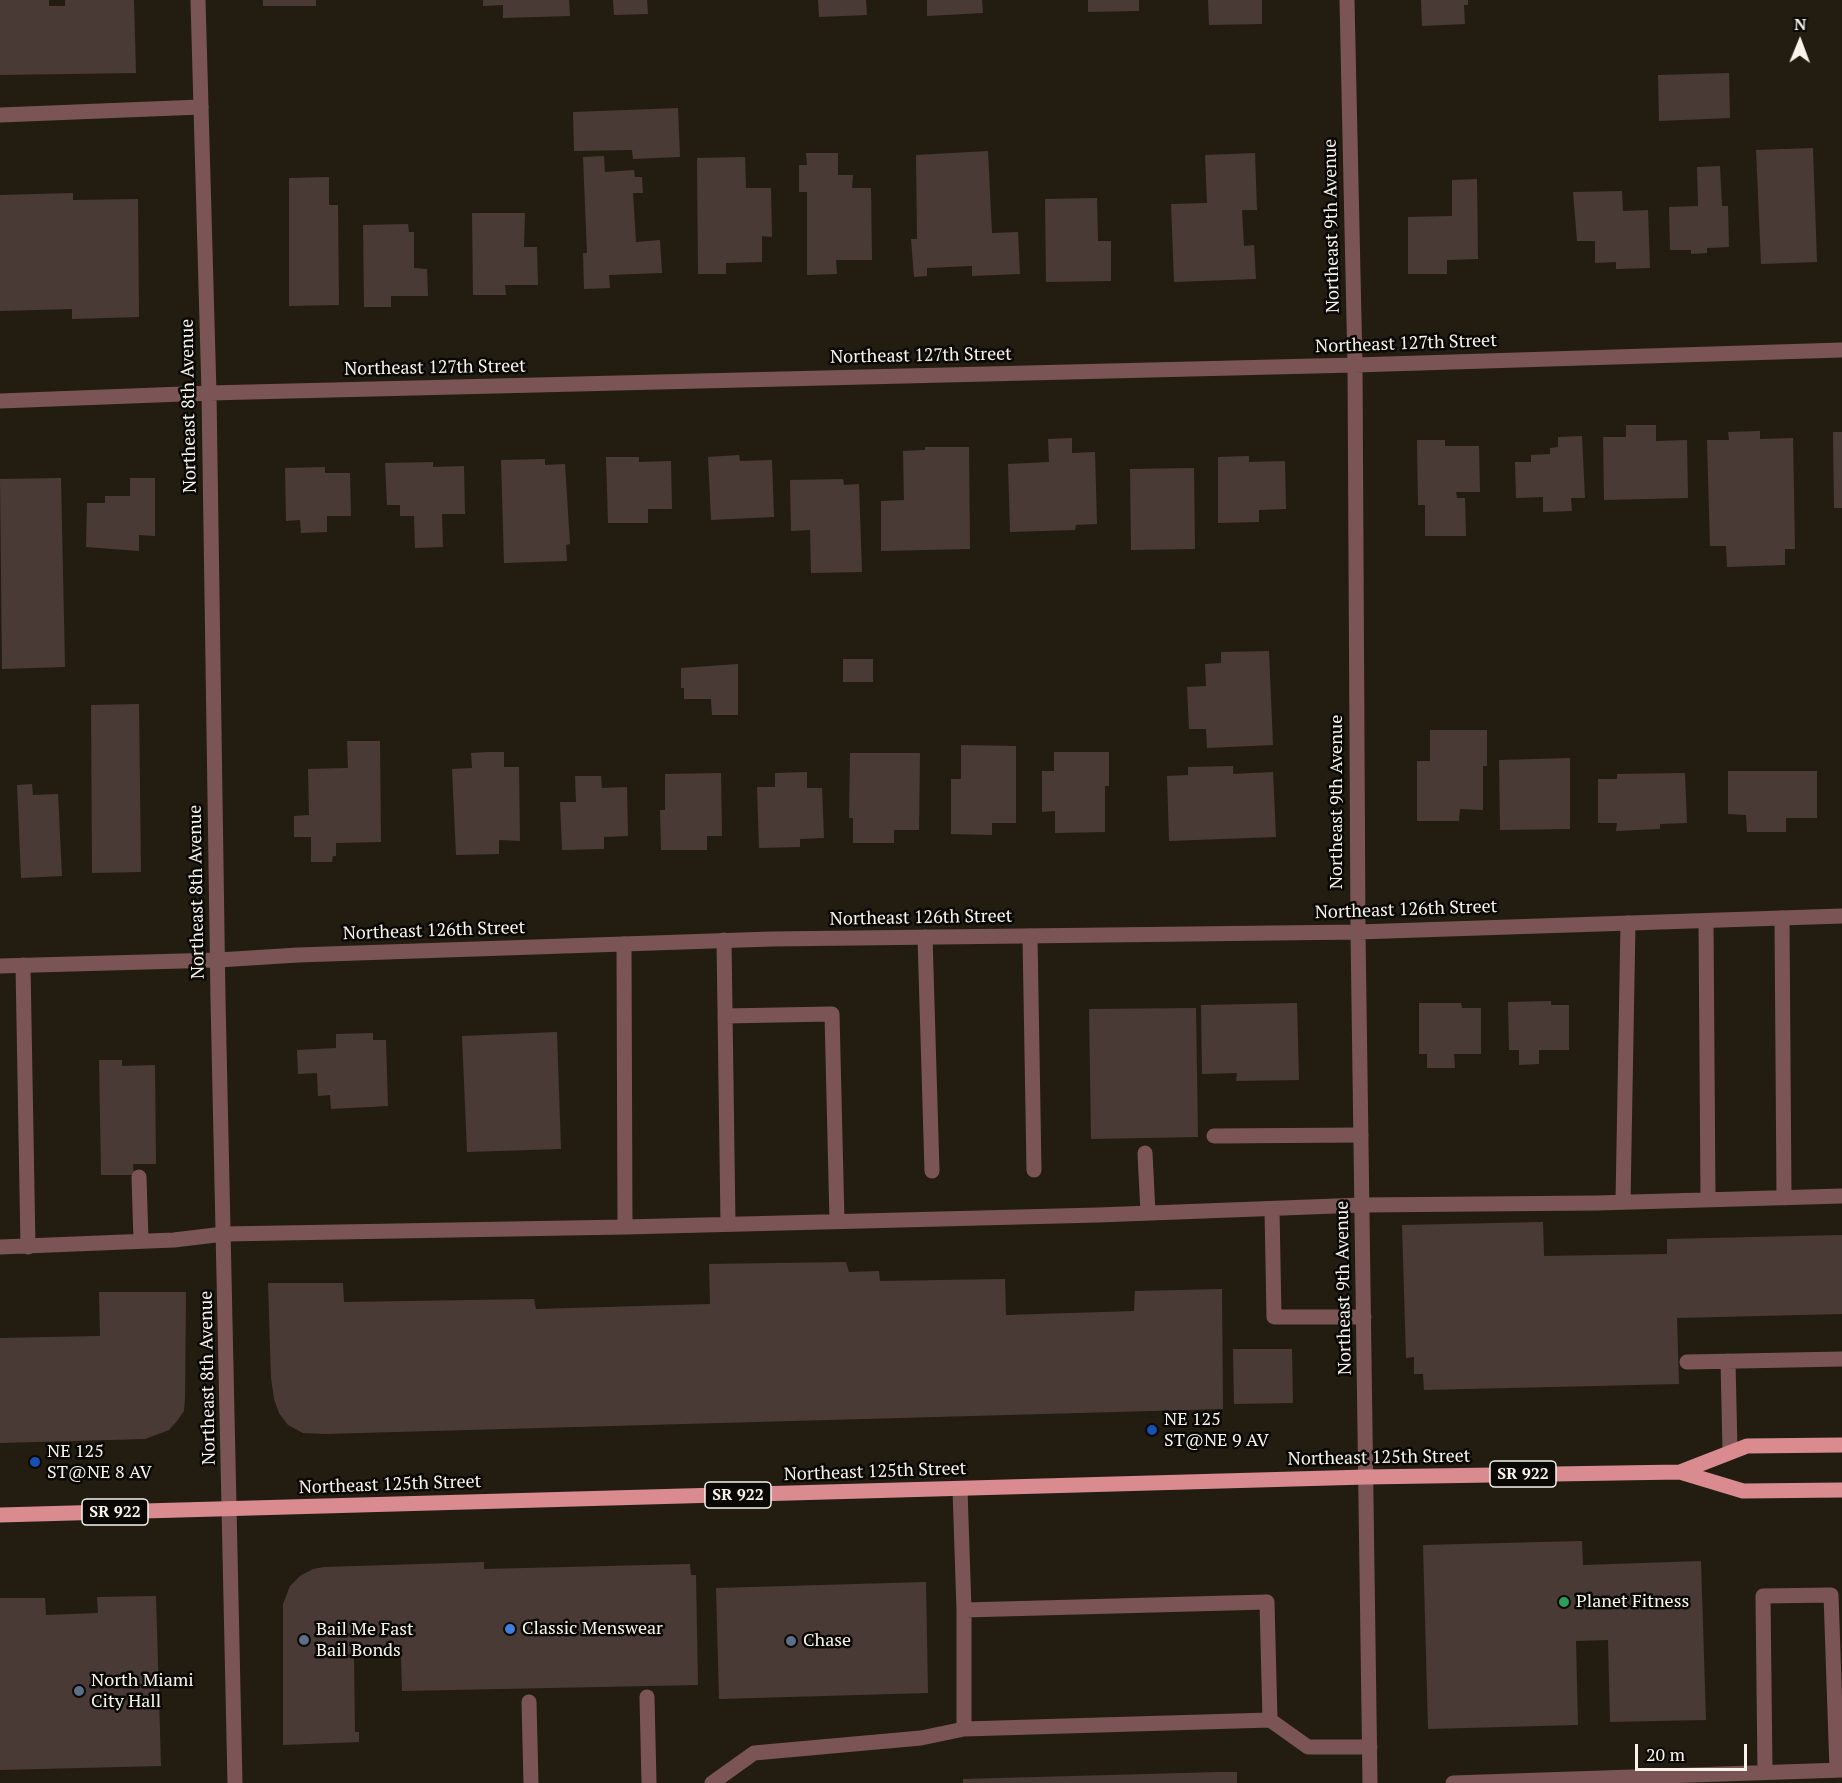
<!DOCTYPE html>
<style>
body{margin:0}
#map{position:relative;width:1842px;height:1783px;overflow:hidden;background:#231d11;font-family:"PT Serif",serif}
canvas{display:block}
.north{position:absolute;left:1770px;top:12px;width:60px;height:60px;-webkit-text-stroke:4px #0a0804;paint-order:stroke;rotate:1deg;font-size:16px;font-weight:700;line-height:24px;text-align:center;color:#f8f4eb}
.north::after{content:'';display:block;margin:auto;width:21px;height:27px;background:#f8f4eb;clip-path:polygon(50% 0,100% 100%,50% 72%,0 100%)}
.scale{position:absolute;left:1635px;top:1744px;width:112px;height:27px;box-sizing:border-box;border:3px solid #f8f4eb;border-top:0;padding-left:8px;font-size:18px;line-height:21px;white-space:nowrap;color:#f8f4eb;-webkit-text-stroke:4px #0a0804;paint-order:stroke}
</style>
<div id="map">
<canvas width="1842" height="1783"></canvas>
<div class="north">N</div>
<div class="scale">20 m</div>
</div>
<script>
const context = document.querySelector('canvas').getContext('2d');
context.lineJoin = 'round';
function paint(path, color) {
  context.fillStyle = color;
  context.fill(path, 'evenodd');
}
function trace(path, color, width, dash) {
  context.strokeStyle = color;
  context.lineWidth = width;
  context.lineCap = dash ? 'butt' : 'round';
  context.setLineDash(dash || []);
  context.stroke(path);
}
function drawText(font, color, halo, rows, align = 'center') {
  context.font = font + ' "PT Serif",serif';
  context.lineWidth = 5;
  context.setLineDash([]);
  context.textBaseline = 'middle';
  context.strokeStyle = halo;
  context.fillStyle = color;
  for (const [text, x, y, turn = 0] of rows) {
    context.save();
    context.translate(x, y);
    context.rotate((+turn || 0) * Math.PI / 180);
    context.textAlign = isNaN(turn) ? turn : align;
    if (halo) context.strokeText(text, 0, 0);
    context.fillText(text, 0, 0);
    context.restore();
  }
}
paint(new Path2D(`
 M0,0H49V6H65V0H134L136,73L0,75Z
 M263,0H316V6H263Z
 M483,0H569L570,16L503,18V5L483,6Z
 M613,0H647L648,14L614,15Z
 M818,0H866L867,15L819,17Z
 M927,0H982L983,13L927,16Z
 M1088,0H1139V11L1088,12Z
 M1208,0H1262V24L1209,25Z
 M1421,0H1468V5H1464L1465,24L1422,26Z
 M1729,73L1730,118L1659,121L1658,75Z
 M678,108L680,157L633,159L632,150L574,151L573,112Z
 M1813,148L1817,262L1761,264L1756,150Z
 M988,151L992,233L1018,232L1020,274L972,276V266L927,268V276L914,277L911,239H917L916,155Z
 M806,153H838V175H853L852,188H871L872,260H836L837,274L807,275V192H799V165H807Z
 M1255,153L1257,210H1242L1244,246L1254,245L1256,279L1174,282L1171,204L1207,203L1205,155Z
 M604,156L605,172L634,170L635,177H642L643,193H633L636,242L660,240L662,273L609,275L610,288L584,289L583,253H587L583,157Z
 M745,157L746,188H771L772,237L762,236V262L726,263V274H698L697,158Z
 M1720,166L1722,206H1728L1729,247L1707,248V253L1691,254V250H1670L1669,207L1698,206L1697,167Z
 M329,177V205H338L339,305L289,306V178Z
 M1477,179L1478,259L1447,260V274H1408V217L1452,216V180Z
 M1622,191L1623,211L1648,210L1650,268L1616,269V262L1595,263V241H1577L1573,192Z
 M73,193V200L138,199L139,317L72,319V309L0,311V195Z
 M1097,198L1098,241H1111V281L1046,282L1045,199Z
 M472,213H525L524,247H537L538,285H505L506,295H473Z
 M408,224L409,232H414V268L427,269L428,296H391V307H364L363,225Z
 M1626,425H1656V441L1687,440L1688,498L1604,500L1603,437H1626Z
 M1760,431V439L1793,438L1795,549H1785V565L1727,567L1726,546H1710L1707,440H1729L1728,432Z
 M1833,432H1842V508H1834Z
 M1582,436L1585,498H1571L1572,511L1543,512V497L1516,498L1515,462H1531V455L1550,454V448L1558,447V437Z
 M1072,438V453L1095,452L1097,524L1076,525L1075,530L1010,532L1008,464L1049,462L1048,439Z
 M1417,440H1445V446H1479L1480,492H1456L1457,498H1465L1466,536H1425V505H1418Z
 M925,447H969L970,549L881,551V501L904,500L903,451L925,450Z
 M739,455L740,461L772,460L774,517L711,520L708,457Z
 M1249,456V462L1285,461L1286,509L1259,510V522L1218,523V457Z
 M606,457H639V462L671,461L672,509H648V523H608Z
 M545,459V465L565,464L570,544L566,545L567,561L504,563L501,460Z
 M433,462V467L464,466L465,514H442L443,547L415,548L414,516H400V505H387L385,463Z
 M325,467V473H350L351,516H327V532L301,533L300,520L286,521L285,468Z
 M1194,468L1195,549L1131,550L1130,469Z
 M61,478L65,667L2,669L0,479Z
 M130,478H155V536L139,535V551L86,547L87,503H105V496H130Z
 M843,479L844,485L859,484L862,572L811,573L810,530L791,531L790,480Z
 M1269,651L1273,745L1207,748L1206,729H1189L1187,687L1206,686L1205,664L1221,663V652Z
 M843,659H873V682H843Z
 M738,664V715H712L711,699H684V688H681V668Z
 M139,704L141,872L92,873L91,705Z
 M1430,730H1487V766H1483V810L1460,809L1459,821H1417V761H1430Z
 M347,741H380L381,842L336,843V856H333L332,862H311V837H294V816L309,815L308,769L348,768Z
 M961,745L1016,746V823H992V835L951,834V779H961Z
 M488,752H504V767H519L520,841L499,840V854L456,855L452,769L472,768L471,753Z
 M1054,752H1109V786H1105V832L1055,833V811L1042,812V771H1054Z
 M850,753H920L919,830H894V843H853V818H849Z
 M1570,758V829L1500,830L1499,760Z
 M1233,766V774L1273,772L1276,837L1169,841L1167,776L1188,775V767Z
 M1728,771H1817V818H1786V832H1747L1746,815L1728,814Z
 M807,772V788H822L824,838L800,839V847L759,848L757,787H775V773Z
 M721,773L722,836H707V850H661L660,810H665V774Z
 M1685,773L1687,823L1660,824V829L1616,831L1617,823H1598V779H1617V774Z
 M575,776H601L602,788L627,787L628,836L604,837V849L562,850L560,802H576Z
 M32,784L33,795L58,794L62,876L21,878L17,785Z
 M1551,1001V1005H1569V1050H1539V1064L1519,1065V1050H1509L1508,1002Z
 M1297,1003L1299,1080L1236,1081L1237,1073L1202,1074L1201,1005Z
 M1419,1003H1461L1462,1008H1481V1054H1454L1455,1068H1427V1054H1419Z
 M1196,1008L1198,1137L1091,1139L1089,1009Z
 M557,1032L561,1149L467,1152L462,1036Z
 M373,1033V1040H386L388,1106L331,1109L330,1095L318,1096L317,1073L298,1074L297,1050L336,1048V1034Z
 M99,1060H122V1066L155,1065L156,1164H133L134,1175H101Z
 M1543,1222L1544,1256L1667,1254V1239L1842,1235V1314L1677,1318L1679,1384L1424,1390L1423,1374H1414V1357L1406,1358L1402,1225Z
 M846,1262L849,1272L879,1271L880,1281L1005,1279L1006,1315L1134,1311L1135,1291L1222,1289L1223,1409L324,1434L303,1433L288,1425L279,1413L274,1399L271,1378L268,1283H343L344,1302L534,1299L536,1309L710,1304L709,1264Z
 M99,1292H186L185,1398L184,1411L177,1421L169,1430L145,1439L0,1443V1338L100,1336Z
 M1233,1349H1292L1293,1403L1234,1404Z
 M1582,1541L1583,1565L1701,1561L1706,1720L1610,1722L1608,1640L1576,1641L1578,1725L1428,1729L1423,1545Z
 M484,1562V1569L690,1564L691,1575H696L698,1685L402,1691L401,1657L354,1656L355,1732H359V1742L283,1745V1604L290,1586L300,1576L313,1569L324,1567Z
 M926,1582L928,1693L719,1699L716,1588Z
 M156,1596L161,1766L0,1770V1598H45L46,1615L98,1613L97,1597Z
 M1219,1772H1237V1783H963V1779Z`), '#4a3a35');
trace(new Path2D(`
 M0,115L201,107
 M1782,918L1784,1198
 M1706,921L1708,1200
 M1030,936L1034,1170
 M925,937L932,1171
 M724,940L728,1224
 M624,944L625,1227
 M23,965L28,1247
 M725,1016L832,1014L837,1221
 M1214,1136L1361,1135
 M1145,1153L1148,1213
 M139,1177L141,1241
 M1623,1202L1628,923
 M1272,1209L1274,1317H1364
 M0,1247L174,1240L224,1234L625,1227L1098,1215L1362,1205L1597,1203L1842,1196
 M1728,1361L1730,1451
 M1687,1362L1842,1359
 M960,1489L964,1610V1729
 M964,1610L1267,1602L1270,1720
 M647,1697L649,1783
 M529,1702L531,1783
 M1765,1772L1763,1596L1831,1595L1837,1770
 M712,1783L754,1753L921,1738L964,1729L1270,1720L1308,1747H1370
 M1453,1783L1842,1770`), '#7b5556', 15);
trace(new Path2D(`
 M198,0L209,393L218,999L235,1783
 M1347,0L1355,365L1358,932L1370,1783
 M0,401L209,393L1355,365L1842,350
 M0,966L218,960L298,955L771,939L1358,932L1842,916`), '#7b5556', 15);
trace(new Path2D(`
 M1680,1472L1747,1446L1842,1445
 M0,1515L1366,1477L1680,1472L1743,1491L1842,1490`), '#d98b8f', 15);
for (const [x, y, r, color] of [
 [1152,1430,6,"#1a4fb4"],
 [35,1462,6,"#1a4fb4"],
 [1564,1602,6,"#2e9e5b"],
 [510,1629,6,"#3f7fe0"],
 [304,1640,6,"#5c6f8a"],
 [791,1641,6,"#5c6f8a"],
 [79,1691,6,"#5c6f8a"]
]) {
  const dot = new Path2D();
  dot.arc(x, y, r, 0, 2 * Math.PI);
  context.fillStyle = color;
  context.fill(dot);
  trace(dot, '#0a0804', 2);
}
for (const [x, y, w] of [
 [1523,1474,66],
 [738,1495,66],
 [115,1512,66]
]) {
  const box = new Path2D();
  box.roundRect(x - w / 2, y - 13, w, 26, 4.5);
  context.fillStyle = '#0a0804';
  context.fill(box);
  trace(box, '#f8f4eb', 1.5);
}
drawText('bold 16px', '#f8f4eb', null, [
 ["SR 922",1523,1474],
 ["SR 922",738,1495],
 ["SR 922",115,1512]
]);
drawText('18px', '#f8f4eb', '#0a0804', [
 ["Northeast 9th Avenue",1332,226,-91],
 ["Northeast 127th Street",1406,344,-2],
 ["Northeast 127th Street",921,356,-1],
 ["Northeast 127th Street",435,368,-1],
 ["Northeast 8th Avenue",189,406,-91],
 ["Northeast 9th Avenue",1337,802,-90],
 ["Northeast 8th Avenue",197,892,-91],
 ["Northeast 126th Street",1406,910,-2],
 ["Northeast 126th Street",921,918,-1],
 ["Northeast 126th Street",434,931,-2],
 ["Northeast 9th Avenue",1344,1288,-91],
 ["Northeast 8th Avenue",208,1378,-91],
 ["Northeast 125th Street",1379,1458,-1],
 ["Northeast 125th Street",875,1472,-2],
 ["Northeast 125th Street",390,1485,-2]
]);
drawText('18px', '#f8f4eb', '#0a0804', [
 ["NE 125",1164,1420],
 ["ST@NE 9 AV",1164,1441],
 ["NE 125",47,1452],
 ["ST@NE 8 AV",47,1473],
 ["Planet Fitness",1576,1602],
 ["Classic Menswear",522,1629],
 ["Bail Me Fast",316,1630],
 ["Bail Bonds",316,1651],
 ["Chase",803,1641],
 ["North Miami",91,1681],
 ["City Hall",91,1702]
], 'left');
</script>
